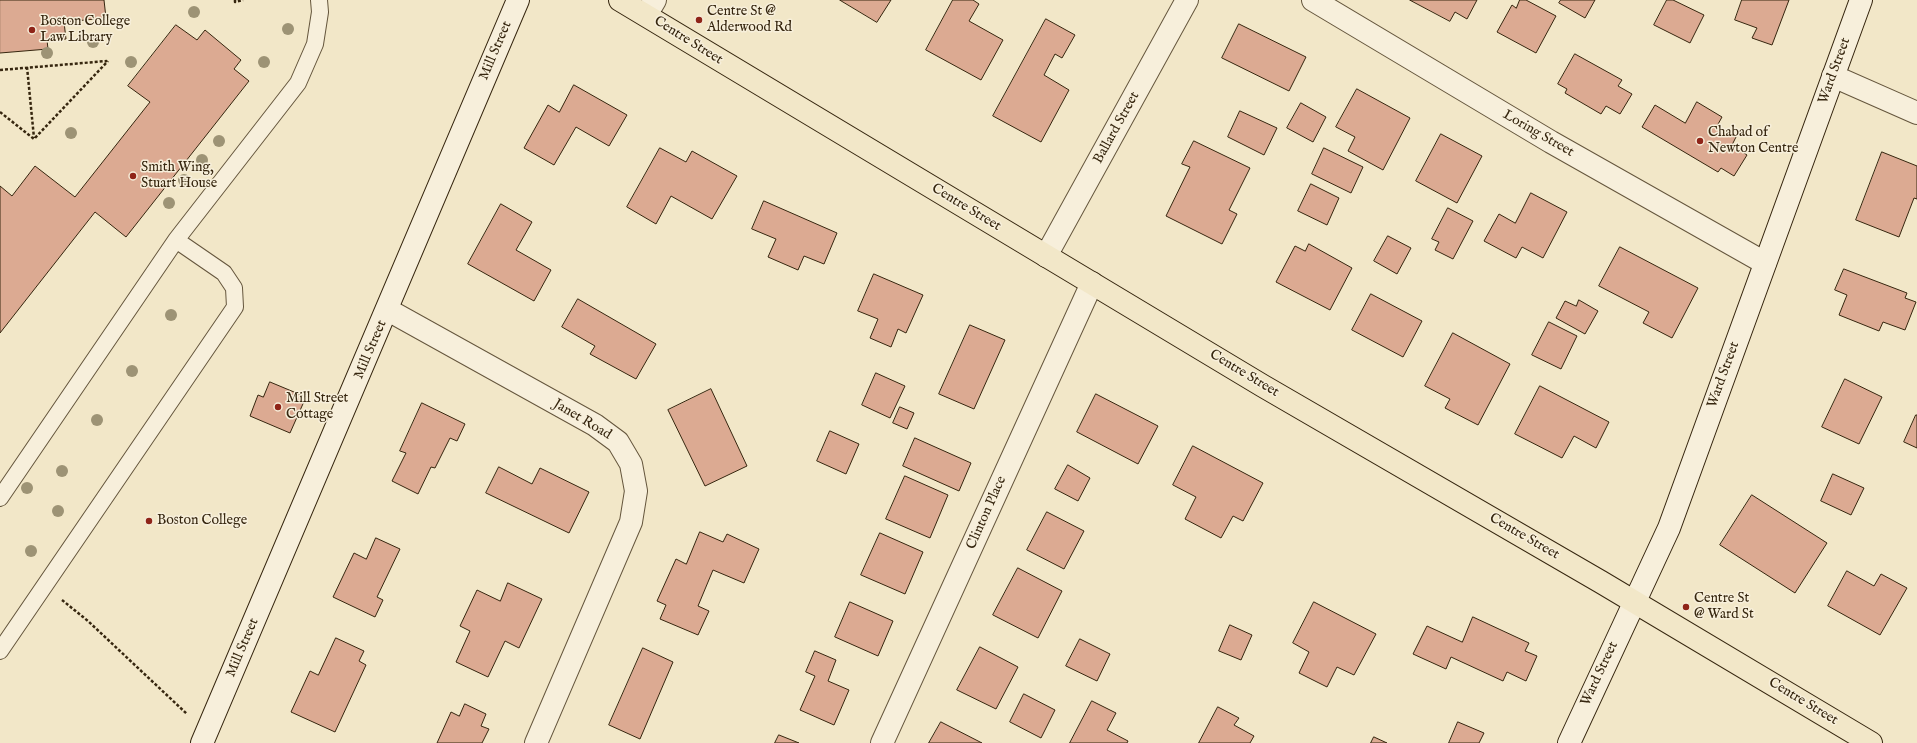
<!DOCTYPE html>
<style>
body{margin:0}
canvas{display:block;background:#f2e7c8}
</style>
<canvas width="1917" height="743"></canvas>
<script>
const context = document.querySelector('canvas').getContext('2d');
context.lineJoin = 'round';
function paint(path, color) {
  context.fillStyle = color;
  context.fill(path, 'evenodd');
}
function trace(path, color, width, dash) {
  context.strokeStyle = color;
  context.lineWidth = width;
  context.lineCap = dash ? 'butt' : 'round';
  context.setLineDash(dash || []);
  context.stroke(path);
}
function drawText(font, color, halo, rows, align = 'center') {
  context.font = font + ' "IM FELL English",serif';
  context.lineWidth = 3;
  context.setLineDash([]);
  context.textBaseline = 'middle';
  context.strokeStyle = halo;
  context.fillStyle = color;
  for (const [text, x, y, turn = 0] of rows) {
    context.save();
    context.translate(x, y);
    context.rotate((+turn || 0) * Math.PI / 180);
    context.textAlign = isNaN(turn) ? turn : align;
    if (halo) context.strokeText(text, 0, 0);
    context.fillText(text, 0, 0);
    context.restore();
  }
}
const building = new Path2D(`
 M0,0H104L106,18L64,22L66,39L47,40L48,49L0,53Z
 M840,0H891L877,22Z
 M953,0H973L979,4L969,21L1003,40L981,80L926,50Z
 M1410,0H1477L1467,19L1455,12L1450,21Z
 M1520,0H1526L1556,16L1536,53L1497,32L1512,5L1516,8Z
 M1561,0H1595L1585,18L1559,3Z
 M1667,0H1673L1704,15L1690,43L1654,25Z
 M1742,0H1789L1772,45L1752,38L1757,28L1735,20Z
 M1046,19L1075,35L1062,58L1055,54L1044,75L1069,90L1041,142L993,116Z
 M1239,24L1306,57L1289,91L1222,58Z
 M176,25L197,40L205,30L241,60L234,69L249,81L126,237L95,212L0,333V186L12,196L35,166L75,197L150,102L128,86Z
 M1575,54L1622,80L1618,86L1632,94L1620,114L1606,106L1601,114L1565,93L1567,89L1558,84Z
 M574,85L627,115L609,146L576,127L554,165L524,148L548,105L559,112Z
 M1357,89L1410,118L1383,170L1348,151L1355,137L1336,127Z
 M1697,102L1722,117L1717,126L1736,137L1732,145L1747,155L1734,176L1721,168L1718,172L1642,127L1655,105L1685,123Z
 M1301,103L1326,117L1313,142L1287,128Z
 M1240,111L1277,128L1264,155L1228,137Z
 M1441,134L1482,156L1457,203L1416,181Z
 M1194,141L1250,168L1229,210L1237,214L1222,244L1166,216L1190,167L1182,164Z
 M660,148L686,162L692,151L737,176L712,219L671,196L656,224L627,207Z
 M1324,148L1363,167L1351,193L1312,174Z
 M1882,152L1917,166V199L1914,198L1899,237L1856,220Z
 M1311,184L1339,198L1327,225L1298,211Z
 M1531,193L1567,212L1543,258L1522,247L1516,258L1484,241L1499,214L1515,223Z
 M764,201L837,233L824,264L804,256L798,270L768,257L776,239L752,229Z
 M501,204L532,222L516,250L551,270L534,301L468,264Z
 M1448,208L1473,221L1453,259L1435,250L1439,242L1432,239Z
 M1388,236L1411,248L1397,274L1374,261Z
 M1309,244L1352,268L1330,310L1276,282L1295,246L1305,251Z
 M1620,247L1698,288L1672,338L1643,323L1649,312L1599,286Z
 M1844,269L1907,293L1905,298L1916,302L1905,330L1883,322L1879,331L1839,315L1847,295L1835,290Z
 M874,274L923,295L906,333L898,329L891,347L870,338L878,319L858,311Z
 M1371,294L1422,321L1403,357L1352,330Z
 M578,299L656,344L636,379L590,354L595,346L562,327Z
 M1579,300L1598,311L1585,334L1556,318L1565,301L1576,306Z
 M1549,322L1577,336L1561,369L1532,355Z
 M970,325L1005,340L974,409L939,394Z
 M1453,333L1510,364L1478,425L1445,408L1450,399L1425,386Z
 M876,373L905,386L890,418L862,405Z
 M1845,379L1882,397L1859,444L1822,427Z
 M270,382L306,397L290,433L250,416L258,395L263,397Z
 M1540,386L1609,422L1596,448L1574,436L1562,458L1515,434Z
 M711,389L747,466L705,486L668,410Z
 M1096,394L1158,426L1138,464L1077,432Z
 M422,403L465,424L457,441L450,438L435,468L431,467L418,494L392,481L406,453L400,451Z
 M900,407L914,413L907,429L893,423Z
 M1916,415H1917V448L1904,442Z
 M830,431L859,444L846,474L817,461Z
 M915,438L971,463L959,491L903,466Z
 M1193,446L1263,483L1243,521L1233,516L1221,538L1185,519L1196,497L1173,485Z
 M1068,465L1090,478L1078,501L1055,489Z
 M499,467L532,484L540,468L589,492L569,533L486,493Z
 M1833,474L1864,488L1851,515L1821,501Z
 M905,476L948,495L930,538L886,519Z
 M1752,495L1827,543L1795,593L1720,545Z
 M1047,512L1084,531L1064,569L1027,550Z
 M700,532L723,542L727,534L759,549L744,583L713,570L698,606L709,611L698,635L660,619L666,605L657,601L676,559L686,564Z
 M880,533L923,552L905,594L861,575Z
 M376,538L400,549L377,597L383,600L375,617L333,597L354,553L366,559Z
 M1018,568L1062,591L1038,638L993,615Z
 M1847,571L1874,586L1881,574L1907,588L1880,635L1828,606Z
 M508,583L542,599L519,648L505,641L488,677L456,662L470,631L460,626L477,590L500,601Z
 M850,602L893,621L878,656L835,637Z
 M1314,602L1376,634L1354,675L1337,667L1327,687L1299,673L1309,652L1293,643Z
 M1473,617L1529,643L1525,651L1537,656L1526,681L1507,672L1503,681L1451,657L1446,669L1413,654L1427,626L1462,642Z
 M1230,625L1252,635L1241,660L1219,651Z
 M336,638L364,651L359,661L366,665L335,732L291,712L310,671L318,675Z
 M1080,639L1110,654L1097,681L1066,666Z
 M980,647L1018,667L996,709L957,690Z
 M643,648L673,662L640,739L609,725Z
 M815,651L836,660L828,681L849,690L834,725L800,710L815,676L806,672Z
 M1024,694L1055,710L1041,738L1010,722Z
 M1092,701L1116,713L1107,730L1128,741L1127,743H1070Z
 M465,704L486,714L481,726L489,729L482,743H437L451,712L459,716Z
 M1218,707L1239,718L1234,725L1254,736L1250,743H1199Z
 M941,722L982,743H929Z
 M1458,722L1484,733L1479,743H1449Z
 M779,735L799,743H775Z
 M1374,737L1387,743H1371Z`);
paint(building, '#dcaa92');
trace(building, '#36260f', 1);
const lane = new Path2D(`
 M0,498L176,240L298,83L315,44L320,12L319,0
 M0,651L235,307L234,288L224,273L176,240`);
const street = new Path2D(`
 M1313,0L1551,142L1765,263
 M646,15L655,0
 M1833,76L1917,113
 M1046,256L1187,0
 M388,310L595,425L618,442L631,464L636,491L631,522L536,743
 M882,743L1092,283`);
const secondary = new Path2D(`
 M202,743L518,0
 M1569,743L1669,528L1861,0`);
const primary = new Path2D(`
 M620,0L1263,386L1601,582L1871,743`);
trace(lane, '#65563d', 18);
trace(street, '#65563d', 24);
trace(secondary, '#36260f', 24);
trace(primary, '#36260f', 24);
trace(new Path2D(`
 M235,0V2L243,0
 M27,67L34,138
 M0,70L107,61
 M0,112L34,139L108,61
 M62,600L88,621L187,714`), '#36260f', 2.5, [3, 2]);
trace(lane, '#f7efdb', 16);
trace(street, '#f7efdb', 22);
trace(secondary, '#f7efdb', 22);
trace(primary, '#f2e7c8', 22);
context.fillStyle = '#9d9375';
for (const [x, y] of [
 [194,12],
 [288,29],
 [93,42],
 [47,53],
 [131,62],
 [264,62],
 [71,133],
 [219,141],
 [202,160],
 [184,180],
 [169,203],
 [171,315],
 [132,371],
 [97,420],
 [62,471],
 [27,488],
 [58,511],
 [31,551]
]) {
  context.beginPath();
  context.arc(x, y, 6, 0, 2 * Math.PI);
  context.fill();
}
for (const [x, y, r, color] of [
 [699,20,4,"#8f2418"],
 [32,30,4,"#8f2418"],
 [1700,141,4,"#8f2418"],
 [133,176,4,"#8f2418"],
 [278,407,4,"#8f2418"],
 [149,521,4,"#8f2418"],
 [1686,607,4,"#8f2418"]
]) {
  const dot = new Path2D();
  dot.arc(x, y, r, 0, 2 * Math.PI);
  context.fillStyle = color;
  context.fill(dot);
  trace(dot, '#f7efdb', 1.5);
}
drawText('14px', '#36260f', '#f7efdb', [
 ["Centre St @",707,12],
 ["Alderwood Rd",707,28],
 ["Boston College",40,22],
 ["Law Library",40,38],
 ["Chabad of",1708,133],
 ["Newton Centre",1708,149],
 ["Smith Wing,",141,168],
 ["Stuart House",141,184],
 ["Mill Street",286,399],
 ["Cottage",286,415],
 ["Boston College",157,521],
 ["Centre St",1694,599],
 ["@ Ward St",1694,615]
], 'left');
drawText('14px', '#36260f', '#f7efdb', [
 ["Centre Street",688,41,32],
 ["Mill Street",496,51,-67],
 ["Ward Street",1835,71,-70],
 ["Ballard Street",1117,128,-61],
 ["Loring Street",1538,134,30],
 ["Centre Street",966,208,31],
 ["Mill Street",371,350,-67],
 ["Centre Street",1244,374,31],
 ["Ward Street",1724,375,-70],
 ["Janet Road",582,420,31],
 ["Clinton Place",987,513,-66],
 ["Centre Street",1524,537,30],
 ["Mill Street",243,648,-67],
 ["Ward Street",1600,674,-65],
 ["Centre Street",1803,702,31]
]);
</script>
